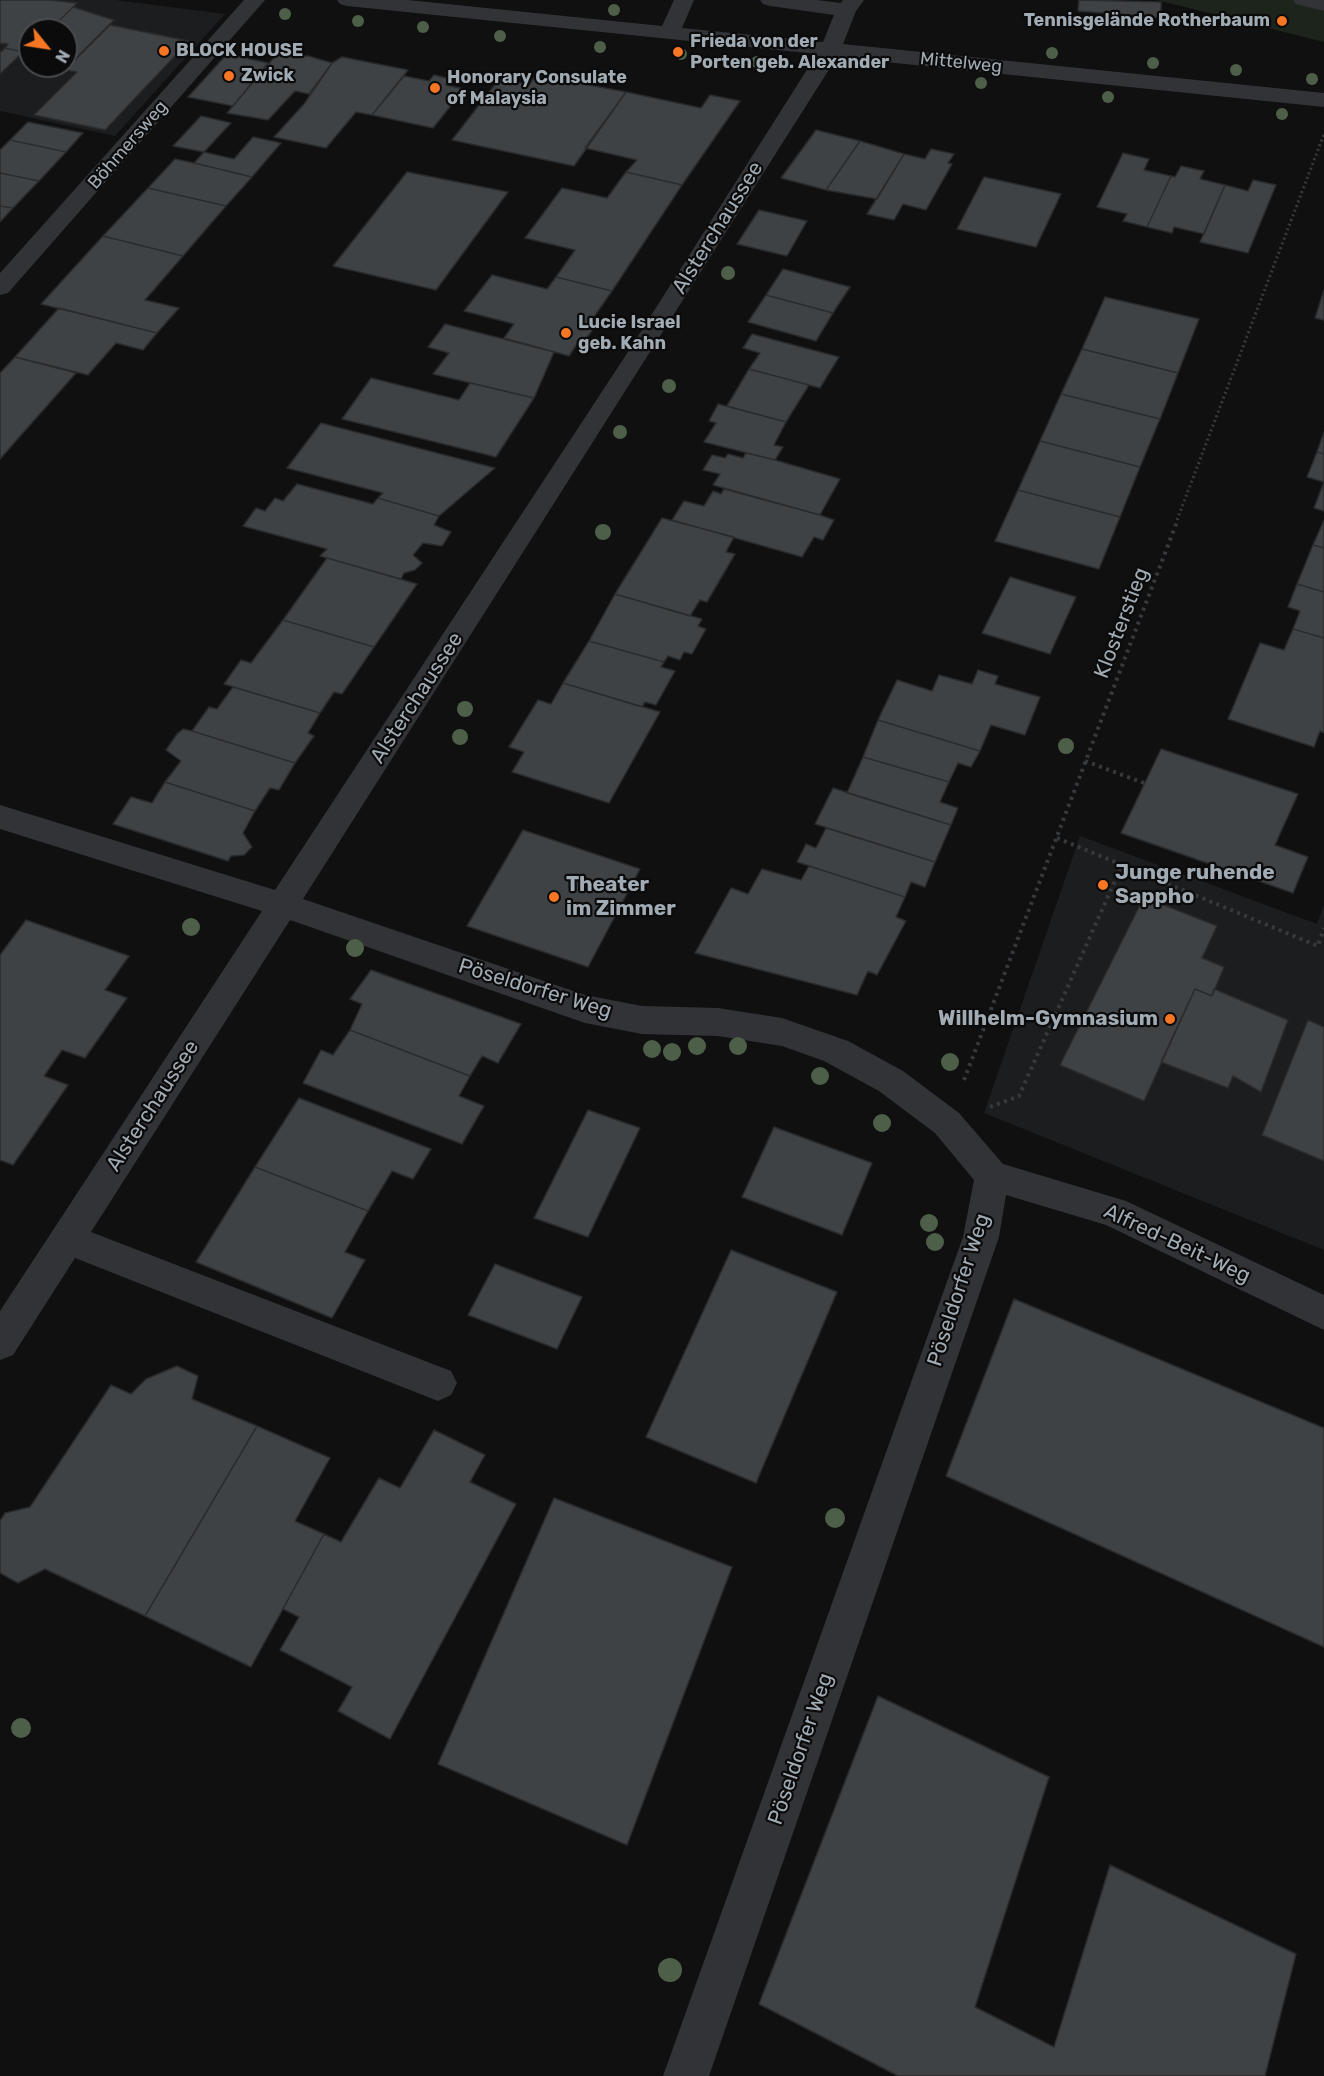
<!DOCTYPE html>
<meta charset="utf-8">
<style>
body{margin:0}
#map{position:relative;width:1324px;height:2076px;overflow:hidden;background:#101011;font-family:Rubik,sans-serif}
canvas{display:block}
.north{position:absolute;left:18px;top:18px;width:60px;height:60px;box-sizing:border-box;background:#0b0b0c;border:2px solid #474b4f;border-radius:50%;rotate:120deg;font-size:16px;font-weight:700;line-height:24px;text-align:center;color:#a1abb3}
.north::after{content:'';display:block;margin:auto;width:21px;height:27px;background:#f67623;clip-path:polygon(50% 0,100% 100%,50% 72%,0 100%)}
</style>
<div id="map">
<canvas width="1324" height="2076"></canvas>
<div class="north">N</div>
</div>
<script>
const context = document.querySelector('canvas').getContext('2d');
context.lineJoin = 'round';
function paint(path, color) {
  context.fillStyle = color;
  context.fill(path, 'evenodd');
}
function trace(path, color, width, dash) {
  context.strokeStyle = color;
  context.lineWidth = width;
  context.lineCap = dash ? 'butt' : 'round';
  context.setLineDash(dash || []);
  context.stroke(path);
}
function drawText(font, color, halo, rows, align = 'center') {
  context.font = font + ' Rubik,sans-serif';
  context.lineWidth = 4.5;
  context.setLineDash([]);
  context.textBaseline = 'middle';
  context.strokeStyle = halo;
  context.fillStyle = color;
  for (const [text, x, y, turn = 0] of rows) {
    context.save();
    context.translate(x, y);
    context.rotate((+turn || 0) * Math.PI / 180);
    context.textAlign = isNaN(turn) ? turn : align;
    if (halo) context.strokeText(text, 0, 0);
    context.fillText(text, 0, 0);
    context.restore();
  }
}
paint(new Path2D(`
 M0,0H115L225,14L115,136L0,111ZM30,30H66V66H30Z
 M1080,836L1317,924L1324,904V1250L984,1113Z`), '#1c1d1e');
paint(new Path2D(`
 M1157,0H1324V42Z`), '#1d241c');
const building = new Path2D(`
 M0,0H49L77,3L50,30H30V45L23,52L5,48L8,44L0,43Z
 M1079,0L1161,2V18L1078,11Z
 M73,7L114,20L63,71L39,66H66V30H50Z
 M110,25L189,41L105,130L34,115L77,72L65,70Z
 M5,48L23,52L0,74V53Z
 M227,54L268,63L233,106L188,97Z
 M277,54L308,56L332,63L309,94L295,91L268,120L227,113Z
 M342,57L408,70L372,115L356,112L326,148L274,137L304,104L332,63Z
 M434,75L450,79L446,85L464,89L433,128L372,115L404,76L429,81Z
 M536,75L626,92L574,166L452,140L500,78L529,85Z
 M626,92L701,108L710,95L740,101L682,185L626,172L637,160L585,148Z
 M201,116L231,123L204,152L173,146Z
 M28,122L83,133L66,152L10,140Z
 M816,130L860,141L826,190L781,178Z
 M253,137L281,143L252,177L194,163L204,152L234,159Z
 M10,140L66,152L39,181L0,173V150Z
 M860,141L904,154L877,199L826,190Z
 M931,149L954,154L948,163L952,164L926,210L903,204L894,220L867,214L904,154L925,159Z
 M1123,153L1149,159L1144,170L1171,176L1147,227L1123,221L1127,214L1097,207Z
 M175,159L194,163L252,177L226,206L148,188Z
 M1181,166L1204,171L1200,179L1225,185L1204,234L1174,227L1172,233L1147,227L1171,176L1175,177Z
 M407,172L508,192L436,290L333,266Z
 M626,172L682,185L612,291L556,277L575,250L525,238L562,188L607,198Z
 M0,173L39,181L13,208L0,206Z
 M984,177L1061,194L1036,247L957,229Z
 M1253,180L1276,185L1248,253L1200,242L1225,185L1248,191Z
 M148,188L226,206L183,256L103,236Z
 M0,206L13,208L0,222Z
 M759,210L807,221L787,256L737,244Z
 M103,236L183,256L145,300L179,308L157,333L41,304Z
 M783,269L850,287L833,313L766,295Z
 M492,275L547,289L556,277L612,291L589,324L595,326L584,342L579,341L569,356L504,338L514,324L464,311Z
 M1324,290V320L1315,318Z
 M766,295L833,313L816,341L748,322Z
 M1105,297L1199,319L1178,373L1082,349Z
 M59,308L157,333L143,350L116,343L88,375L15,357Z
 M445,324L554,352L534,398L433,374L449,353L428,347Z
 M752,334L839,357L820,388L749,369L760,353L743,348Z
 M1082,349L1178,373L1160,419L1061,394Z
 M15,357L76,373L0,459V373Z
 M749,369L809,385L786,422L727,406Z
 M371,378L459,400L470,383L534,398L496,457L342,419Z
 M1061,394L1160,419L1140,467L1040,441Z
 M718,404L786,422L774,445L783,447L775,460L704,442L716,423L709,421Z
 M321,423L495,468L439,516L378,498L383,493L287,468Z
 M1324,432V454L1317,452Z
 M1040,441L1140,467L1120,517L1018,490Z
 M1317,452L1324,454V511L1314,508L1324,482L1307,477Z
 M746,453L775,460L840,479L820,515L713,485L720,474L703,470L712,455L725,458L728,454L743,458Z
 M297,484L373,504L378,498L439,516L434,525L451,532L442,546L423,543L413,555L422,563L415,570L404,573L401,579L320,556L327,549L243,526L256,508L265,511L275,498L283,501Z
 M724,489L820,515L834,520L823,540L814,537L802,557L672,520L684,501L704,506L713,491L721,494Z
 M1018,490L1120,517L1099,569L995,541Z
 M662,518L734,537L726,552L735,554L707,602L700,600L690,616L615,594Z
 M1324,520V548L1313,545Z
 M1313,545L1324,548V592L1297,584Z
 M327,558L417,584L374,647L283,620Z
 M1010,577L1076,597L1050,654L982,633Z
 M1297,584L1324,592V638L1293,629L1300,611L1288,607Z
 M615,594L702,619L698,626L706,629L692,654L684,652L680,660L668,656L664,662L589,641Z
 M283,620L374,647L342,694L334,692L320,713L224,684L241,660L251,663Z
 M1293,629L1324,638V733L1320,731L1314,747L1228,719L1260,643L1284,650Z
 M589,641L664,662L661,667L675,671L656,705L645,702L642,707L563,683Z
 M978,670L998,676L995,684L1040,697L1025,735L991,725L980,751L878,720L897,680L932,691L939,675L972,684Z
 M563,683L660,712L609,803L512,772L524,752L509,747L538,700L551,704Z
 M233,687L320,713L308,733L314,736L295,763L192,731L209,707L217,709Z
 M878,720L980,751L971,767L958,763L949,782L863,757Z
 M183,729L192,731L295,763L279,790L270,788L255,811L165,782L181,761L166,750L177,734Z
 M1161,749L1298,794L1275,845L1308,857L1293,893L1121,833Z
 M863,757L949,782L940,802L958,808L951,825L847,793Z
 M165,782L255,811L243,833L252,847L244,855L231,856L228,861L113,824L131,797L152,803Z
 M833,788L951,825L935,862L815,824Z
 M826,828L935,862L925,887L911,882L905,897L797,862L806,844L816,848Z
 M523,830L640,869L588,967L467,926Z
 M809,866L905,897L896,917L906,921L877,975L868,971L857,995L695,953L731,888L748,894L762,869L801,880Z
 M1144,897L1217,926L1202,958L1224,967L1212,996L1195,989L1144,1101L1060,1065Z
 M26,920L129,956L105,990L127,998L85,1058L62,1050L44,1076L68,1085L13,1165L0,1160V955Z
 M371,970L521,1024L498,1063L482,1056L470,1076L350,1030L362,1004L350,999Z
 M1195,989L1212,996L1214,989L1288,1020L1261,1092L1233,1076L1228,1088L1161,1062Z
 M1308,1020L1324,1027V1161L1262,1135Z
 M350,1030L470,1076L459,1096L484,1106L462,1144L303,1083L321,1050L333,1055Z
 M299,1098L431,1149L413,1179L392,1171L368,1211L255,1167Z
 M588,1110L640,1128L588,1237L534,1218Z
 M774,1127L872,1163L842,1235L742,1197Z
 M255,1167L368,1211L345,1252L365,1260L332,1318L196,1262Z
 M731,1250L837,1292L756,1483L646,1437Z
 M495,1264L582,1297L557,1349L468,1315Z
 M1014,1299L1324,1428V1647L946,1476Z
 M177,1366L198,1376L192,1399L257,1426L145,1616L45,1569L18,1583L0,1573V1521L5,1513L30,1507L111,1385L131,1394L146,1379Z
 M257,1426L330,1458L295,1521L324,1534L251,1667L145,1616Z
 M434,1430L485,1455L470,1482L516,1504L390,1739L338,1711L352,1687L280,1650L299,1617L283,1609L324,1534L341,1542L379,1478L400,1488Z
 M554,1498L732,1567L627,1845L438,1764Z
 M878,1696L1049,1777L975,2007L1054,2047L1110,1865L1296,1954L1265,2076H898L759,2004Z`);
paint(building, '#3f4244');
trace(building, '#2a2b2d', 1.5);
trace(new Path2D(`
 M1177,520L1324,134`), '#373a3d', 3, [2, 3]);
trace(new Path2D(`
 M1085,761L1144,783
 M1057,838L1318,946L1324,928
 M964,1080L1178,519
 M990,1107L1019,1096L1122,865`), '#373a3d', 4, [3, 4.5]);
paint(new Path2D(`
 M244,0H265L8,293L0,295V273Z
 M337,0H408L662,26L674,0H694L682,28L823,42L834,15L770,6L763,4L760,0H817L841,3L843,0H864L856,11L843,44L1324,93V107L837,57L303,899L585,995L642,1006L718,1008L782,1018L848,1041L903,1071L959,1113L1003,1164L1126,1201L1324,1295V1330L1106,1225L1006,1195L999,1237L709,2076H663L963,1237L974,1180L935,1133L879,1091L824,1061L782,1046L718,1036L642,1034L585,1023L290,920L91,1232L451,1371L457,1383L451,1395L438,1401L75,1258L13,1355L0,1360V1311L262,911L0,829V805L275,890L624,358L817,54L347,6L340,4Z
 M1293,0H1324V11L1296,4Z`), '#313336');
context.fillStyle = '#4d5f49';
for (const [x, y, r] of [
 [614,10,6],
 [285,14,6],
 [358,21,6],
 [423,27,6],
 [500,36,6],
 [600,47,6],
 [1052,53,6],
 [681,54,6],
 [757,62,6],
 [1153,63,6],
 [1236,70,6],
 [1312,79,6],
 [981,83,6],
 [1108,97,6],
 [1282,114,6],
 [728,273,7],
 [669,386,7],
 [620,432,7],
 [603,532,8],
 [465,709,8],
 [460,737,8],
 [1066,746,8],
 [191,927,9],
 [355,948,9],
 [697,1046,9],
 [738,1046,9],
 [652,1049,9],
 [672,1052,9],
 [950,1062,9],
 [820,1076,9],
 [882,1123,9],
 [929,1223,9],
 [935,1242,9],
 [835,1518,10],
 [21,1728,10],
 [670,1970,12]
]) {
  context.beginPath();
  context.arc(x, y, r, 0, 2 * Math.PI);
  context.fill();
}
for (const [x, y, r, color] of [
 [1282,21,6,"#f67623"],
 [164,51,6,"#f67623"],
 [678,52,6,"#f67623"],
 [229,76,6,"#f67623"],
 [435,88,6,"#f67623"],
 [566,333,6,"#f67623"],
 [1103,885,6,"#f67623"],
 [554,897,6,"#f67623"],
 [1170,1019,6,"#f67623"]
]) {
  const dot = new Path2D();
  dot.arc(x, y, r, 0, 2 * Math.PI);
  context.fillStyle = color;
  context.fill(dot);
  trace(dot, '#0b0b0c', 2);
}
drawText('bold 18px', '#a1abb3', '#0b0b0c', [
 ["Tennisgelände Rotherbaum",1270,21,"right"],
 ["Frieda von der",690,42],
 ["Porten geb. Alexander",690,63],
 ["BLOCK HOUSE",176,51],
 ["Zwick",241,76],
 ["Honorary Consulate",447,78],
 ["of Malaysia",447,99],
 ["Lucie Israel",578,323],
 ["geb. Kahn",578,344]
], 'left');
drawText('18px', '#a1abb3', '#0b0b0c', [
 ["Mittelweg",961,63,6],
 ["Böhmersweg",128,145,-49]
]);
drawText('21px', '#a1abb3', '#0b0b0c', [
 ["Alsterchaussee",718,228,-58],
 ["Klosterstieg",1122,623,-69],
 ["Alsterchaussee",417,698,-57],
 ["Pöseldorfer Weg",535,989,17],
 ["Alsterchaussee",153,1106,-57],
 ["Alfred-Beit-Weg",1177,1244,25],
 ["Pöseldorfer Weg",959,1290,-72],
 ["Pöseldorfer Weg",801,1749,-71]
]);
drawText('bold 21px', '#a1abb3', '#0b0b0c', [
 ["Junge ruhende",1115,873],
 ["Sappho",1115,897],
 ["Theater",566,885],
 ["im Zimmer",566,909],
 ["Willhelm-Gymnasium",1158,1019,"right"]
], 'left');
</script>
